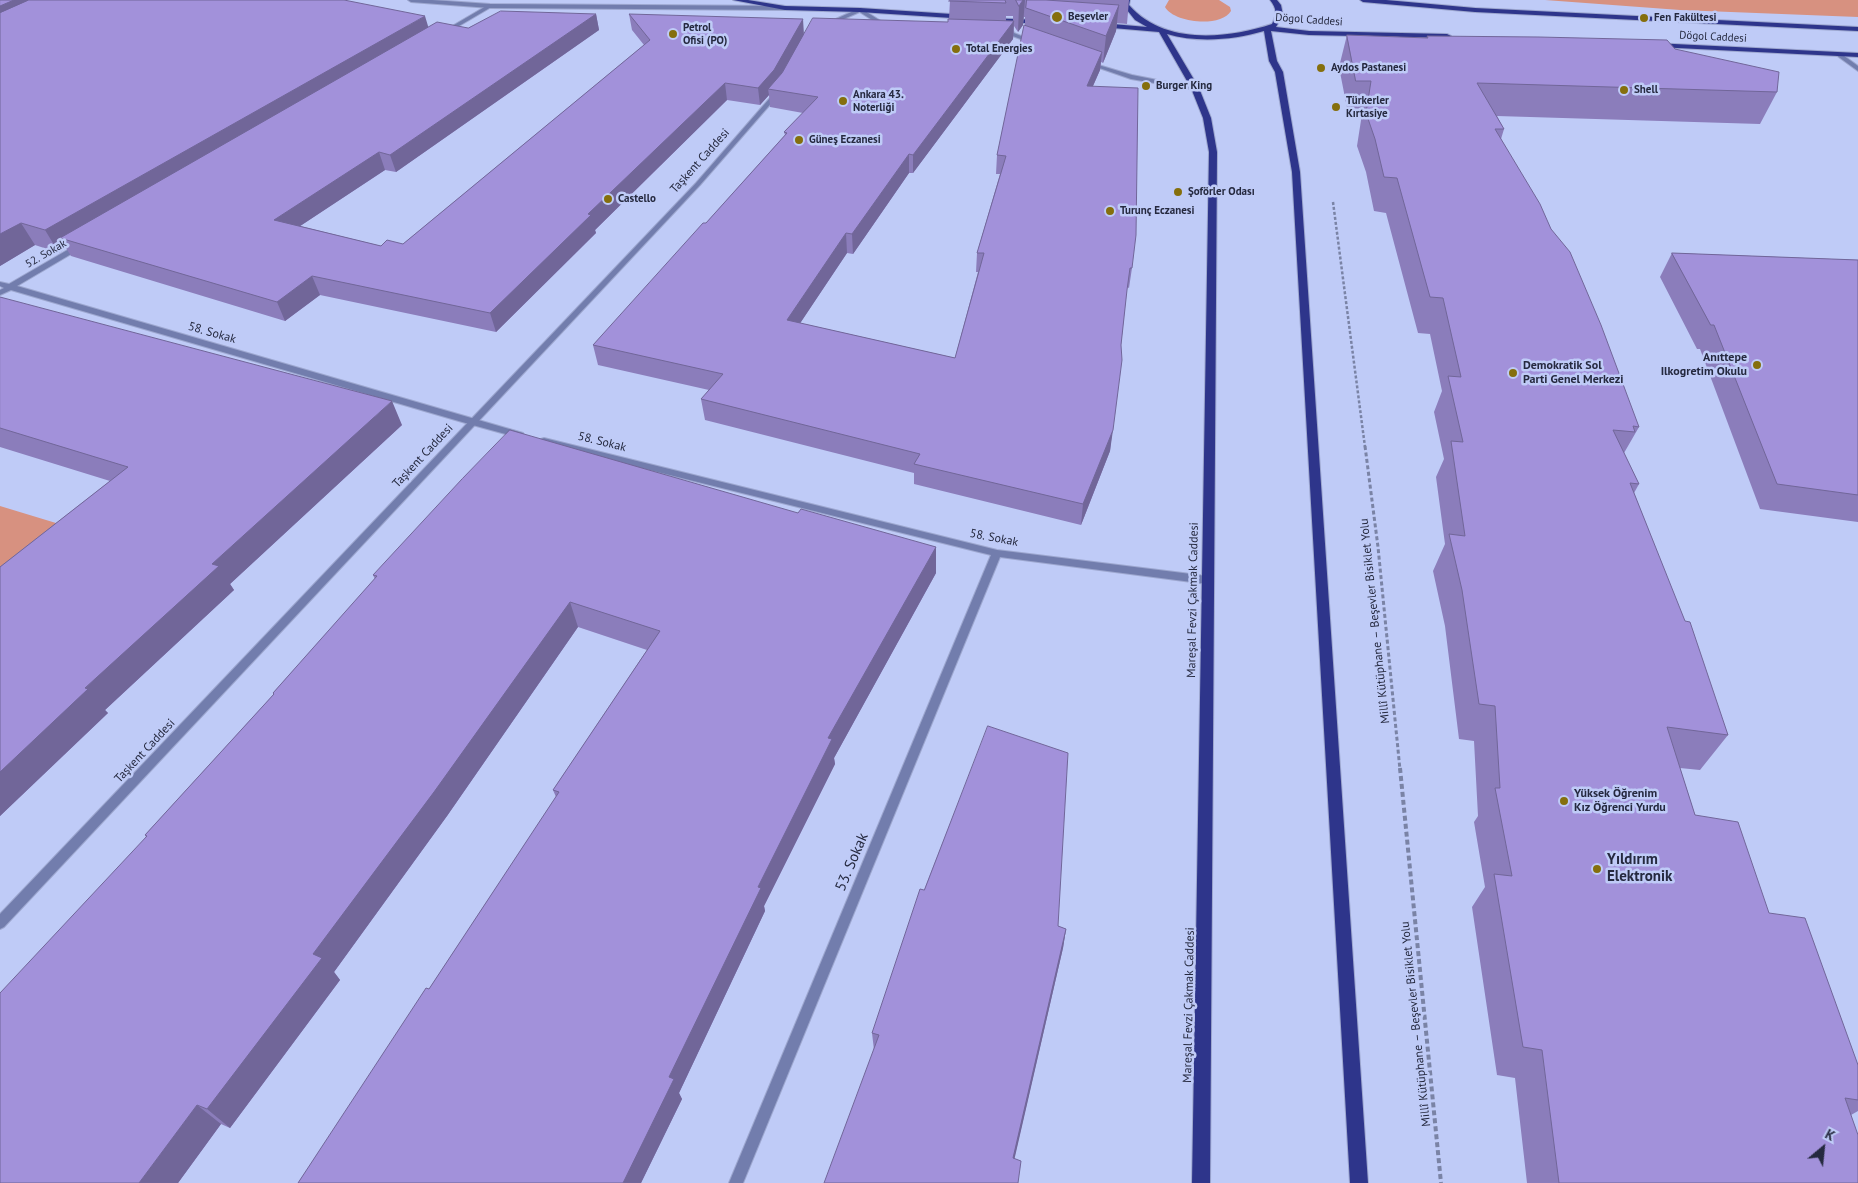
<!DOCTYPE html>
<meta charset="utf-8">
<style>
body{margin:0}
#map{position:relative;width:1858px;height:1183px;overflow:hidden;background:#bfcbf7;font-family:"PT Sans",sans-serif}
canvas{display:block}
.north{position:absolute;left:1798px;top:1123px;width:50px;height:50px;-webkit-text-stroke:4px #bfcbf7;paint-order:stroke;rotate:28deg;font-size:14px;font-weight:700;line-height:20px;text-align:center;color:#25293f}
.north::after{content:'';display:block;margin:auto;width:18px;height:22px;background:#25293f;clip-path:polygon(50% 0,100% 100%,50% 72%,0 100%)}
</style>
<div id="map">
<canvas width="1858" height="1183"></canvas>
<div class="north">K</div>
</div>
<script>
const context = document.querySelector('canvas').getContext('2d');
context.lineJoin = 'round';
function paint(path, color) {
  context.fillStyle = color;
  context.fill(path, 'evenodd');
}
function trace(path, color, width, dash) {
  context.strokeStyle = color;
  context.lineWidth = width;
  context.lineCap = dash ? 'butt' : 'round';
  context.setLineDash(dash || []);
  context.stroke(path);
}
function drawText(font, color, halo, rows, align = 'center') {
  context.font = font + ' "PT Sans",sans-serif';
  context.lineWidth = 5;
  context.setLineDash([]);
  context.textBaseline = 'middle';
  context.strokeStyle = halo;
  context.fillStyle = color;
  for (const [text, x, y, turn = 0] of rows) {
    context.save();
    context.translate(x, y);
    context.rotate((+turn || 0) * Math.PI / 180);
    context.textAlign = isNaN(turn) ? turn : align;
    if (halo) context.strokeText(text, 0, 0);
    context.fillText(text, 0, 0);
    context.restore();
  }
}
paint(new Path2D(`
 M1169,0H1219L1230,7L1231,11C1221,28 1174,23 1165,7Z
 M1545,0H1858V17L1680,10Z
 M0,506L79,530L0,596Z`), '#d79180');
const service = new Path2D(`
 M860,8L862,9L890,27L885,28L858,11L857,10Z
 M1005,22H1009L1014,33L1036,42L1031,43L1010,35Z
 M1085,61L1132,75L1198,88L1195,90L1131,79L1085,63Z`);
const minor = new Path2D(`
 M488,5L493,6L447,33L442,32Z
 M1836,53H1840L1858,66V71L1836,55Z
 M76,245L83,247L17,286L523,433L524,435L520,438L469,424L11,290L0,295V290L4,288L0,286V282L9,284Z
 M544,438L997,550L1207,576L1212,580L1207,584L1000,557L743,1183H729L991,555L541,443L540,441L541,439Z`);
const tertiary = new Path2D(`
 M408,0H432L490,4L785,6L788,8L785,10L490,8L411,2Z
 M860,8L863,10L862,11L830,25L825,24Z
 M776,91L781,92L700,185L4,927L0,929V914L696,183Z`);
const primary = new Path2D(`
 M733,0H748L785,6L860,8L967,15L970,17L967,19L860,12L785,10Z
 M1124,0H1130L1129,5C1164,45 1226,39 1272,24C1277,14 1277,9 1270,0H1277L1281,5L1283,15L1276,27L1309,31L1447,34L1451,36L1447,38L1309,35L1271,31L1277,61L1283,72L1300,172L1368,1183H1350L1292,172L1275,72L1269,61L1264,31C1234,40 1197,43 1167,34L1199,88L1211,118L1217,152L1210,1183H1192L1209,152L1203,118L1191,88L1159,32L1101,27L1098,25L1101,23L1147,27L1135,20L1123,5Z
 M1360,0H1386L1475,8L1858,27V31L1475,12L1363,2Z
 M987,18L1042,20L1045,22L1042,24L989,21L986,19Z
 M1654,43L1858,53V57L1657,47L1653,45Z`);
trace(service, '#9da7cf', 2);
trace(minor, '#9da7cf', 2);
trace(tertiary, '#9da7cf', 2);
trace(primary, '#9da7cf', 2);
trace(new Path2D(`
 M1333,202L1365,447`), '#7a83a5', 2.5, [3, 2]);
trace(new Path2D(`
 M1365,446L1378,547L1400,770`), '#7a83a5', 3, [4, 2.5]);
trace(new Path2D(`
 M1400,768L1441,1183`), '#7a83a5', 4, [5, 3]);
paint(service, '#727dad');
paint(minor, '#727dad');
paint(tertiary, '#727dad');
paint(primary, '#2e358b');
paint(new Path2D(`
 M0,0L428,27L468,28L596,14L599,30L396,172L385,170L300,226L381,246L403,244L644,45L632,30L629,14L804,35L948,22L949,19L950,0H1129L1127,24L1117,23L1116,31L1103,63L1101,62L1100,70L1093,86L1132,268L1129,288L1127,287L1110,451L1081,525L914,484V473L705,420L701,399L709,390L598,365L593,345L706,223L785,135L784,132L803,113L770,107L769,95L760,105L727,100L595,230L596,233L496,332L320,295L285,321L71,256L66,248L59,253L35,245L0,266ZM1006,16H1013V21H1006ZM1024,17H1025V25L997,155L996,174H1000L977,253L976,272H978L955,358L800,323L847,253L853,254L909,173H913L1013,39L1014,26L1018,32L1023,25Z
 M1347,35L1427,38V36L1675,49L1777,92L1760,124L1497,116L1504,129L1501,139L1551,229L1639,427L1624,453L1639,484L1634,493L1728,735L1700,770L1680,768L1695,815L1769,913L1858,1065V1111L1851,1115L1858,1183H1527L1515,1078L1497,1075L1472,907L1485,887L1474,822L1478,816L1474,741L1459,739L1445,626L1433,571L1445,544L1436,477L1444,459L1434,412L1442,391L1430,334L1418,333L1386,213L1374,211L1366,172L1357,146L1362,114L1348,113L1339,67Z
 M1672,253L1858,260V522L1760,509L1700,349H1697L1660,277Z
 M0,297L402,425L230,584L234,590L105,710L108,713L0,816V567L110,481L0,447Z
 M798,513L936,547V573L834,758L835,764L764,906L765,911L679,1093L682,1099L641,1183H298L429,989L556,797L553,790L647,650L578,627L447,816L334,972L340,980L230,1128L221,1124L178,1183H0L146,837L145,835L274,694L273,693L375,579L373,575Z
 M1058,926L1066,929L1063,948L1014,1159L874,1050L872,1033Z`), '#8b7dbb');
paint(new Path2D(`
 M14,0H68L0,31V6Z
 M1023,0H1025L1023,25L1018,32L1019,6Z
 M1119,5L1116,31L1103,63L1106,36Z
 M596,14L599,30L396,172L390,155Z
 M425,16L431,36L60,238L66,248L59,253L45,230Z
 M803,19L804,35L775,87L768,89L769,95L760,105L758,88Z
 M1014,21L1013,39L913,173V155Z
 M1102,52L1100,70L1085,104L1087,86Z
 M725,83L727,100L595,230L596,233L496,332L490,313L588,214Z
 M379,152L385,170L282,238L274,220Z
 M909,154V173L853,254L852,234Z
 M21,223L35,245L0,266V234Z
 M846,233L847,253L789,340L787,320Z
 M312,276L320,295L285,321L277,302Z
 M392,401L402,425L230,584L234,590L105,710L108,713L0,816V772L212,564Z
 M1113,430L1110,451L1081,525L1083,504Z
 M936,547V573L834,758L835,764L764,906L765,911L679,1093L682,1099L641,1183H623L669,1077L828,738Z
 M570,602L578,627L447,816L334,972L340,980L230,1128L207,1109L313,954Z
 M1066,929L1063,948L1011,1174L1013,1158Z
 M197,1105L221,1124L178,1183H139Z`), '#716699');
const building = new Path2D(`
 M0,0H14L0,6Z
 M29,0H344L425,16L45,230L21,223L0,234V13Z
 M950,0H1005L1006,3L949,1Z
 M1016,0H1023L1019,6Z
 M1027,0H1046L1119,5L1106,36L1026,8Z
 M501,11L596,14L390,155L379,152L274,220L381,246L387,240L403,244L650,40L629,14L803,19L774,70L758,88L725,83L588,214L591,215L490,313L312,276L277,302L60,238L437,22L468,28Z
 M813,18L948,22V19L1014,21L913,155L909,154L852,234L846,233L787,320L955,358L984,253H977L1006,156L997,155L1024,25L1102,52L1087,86L1138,88L1136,235L1132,268H1130L1127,290L1121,345L1122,360L1113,430L1083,504L914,464L920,454L701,399L723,374L593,345L703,223H706L787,133L784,132L818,97L768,89L782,73Z
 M1347,35L1428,38L1427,36L1539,37L1667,40L1675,49L1779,72L1777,92L1477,83L1504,129H1495L1540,204L1551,229L1570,252L1601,325L1639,427L1633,426L1635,432L1613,430L1639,484L1630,483L1685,621L1690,622L1728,735L1667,727L1695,815L1738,822L1769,913L1805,918L1858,1065V1100L1845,1098L1858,1135V1183H1559L1542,1050L1523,1047L1494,874L1512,876L1495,788H1500L1495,706L1479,704L1462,590L1449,534L1465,536L1451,441L1463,442L1448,376L1461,377L1443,298L1430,297L1397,178L1384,177L1375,139L1366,113L1371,81H1356Z
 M1672,253L1858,260V495L1777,484L1714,325H1711Z
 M0,297L392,401L212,564L219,566L85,688L88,689L0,772V567L128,467L0,428Z
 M510,430L798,513L801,509L936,547L828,738L832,739L758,887L761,888L669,1077L674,1079L623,1183H298L426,988L429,989L559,792L553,790L660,631L570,602L434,792L313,954L322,958L207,1109L197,1105L139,1183H0V993L147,836L145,835L274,694L273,693L377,576L373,575L462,479Z
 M988,726L1068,753L1058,926L1066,929L1013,1158L1021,1161L1018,1183H824L879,1035L872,1033L920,889L924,890Z`);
paint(building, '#a291da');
trace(building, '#716699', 1);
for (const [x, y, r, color] of [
 [1057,17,6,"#856f0d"],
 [1644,18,5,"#856f0d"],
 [673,34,5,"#856f0d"],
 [956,49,5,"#856f0d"],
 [1321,68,5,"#856f0d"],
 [1146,86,5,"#856f0d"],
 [1624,90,5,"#856f0d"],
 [843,101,5,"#856f0d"],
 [1336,107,5,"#856f0d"],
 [799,140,5,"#856f0d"],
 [1178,192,5,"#856f0d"],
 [608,199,5,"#856f0d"],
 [1110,211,5,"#856f0d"],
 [1757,365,5,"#856f0d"],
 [1513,373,5,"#856f0d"],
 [1564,801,5,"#856f0d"],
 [1597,869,5,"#856f0d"]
]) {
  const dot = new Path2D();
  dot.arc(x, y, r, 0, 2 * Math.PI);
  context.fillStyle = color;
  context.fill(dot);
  trace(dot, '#bfcbf7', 2);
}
drawText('bold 11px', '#25293f', '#bfcbf7', [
 ["Beşevler",1068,17],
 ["Fen Fakültesi",1654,18],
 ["Petrol",683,28],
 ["Ofisi (PO)",683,41],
 ["Total Energies",966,49],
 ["Aydos Pastanesi",1331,68],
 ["Burger King",1156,86],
 ["Shell",1634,90],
 ["Ankara 43.",853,95],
 ["Noterliği",853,108],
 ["Türkerler",1346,101],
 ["Kırtasiye",1346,114],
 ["Güneş Eczanesi",809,140],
 ["Şoförler Odası",1188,192],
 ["Castello",618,199],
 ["Turunç Eczanesi",1120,211]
], 'left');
drawText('11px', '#25293f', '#bfcbf7', [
 ["Dögol Caddesi",1309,20,4],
 ["Dögol Caddesi",1713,37,3],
 ["52. Sokak",46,254,-30]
]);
drawText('12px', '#25293f', '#bfcbf7', [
 ["Taşkent Caddesi",700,161,-48],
 ["58. Sokak",212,333,16],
 ["58. Sokak",602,442,14],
 ["Taşkent Caddesi",423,456,-47],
 ["58. Sokak",994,538,11],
 ["Mareşal Fevzi Çakmak Caddesi",1193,600,-89],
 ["Millî Kütüphane – Beşevler Bisiklet Yolu",1375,621,-96],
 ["Taşkent Caddesi",145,751,-47],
 ["Mareşal Fevzi Çakmak Caddesi",1189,1005,-89],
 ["Millî Kütüphane – Beşevler Bisiklet Yolu",1416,1024,-96]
]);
drawText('bold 12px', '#25293f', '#bfcbf7', [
 ["Anıttepe",1747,358,"right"],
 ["Ilkogretim Okulu",1747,372,"right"],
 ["Demokratik Sol",1523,366],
 ["Parti Genel Merkezi",1523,380],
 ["Yüksek Öğrenim",1574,794],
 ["Kız Öğrenci Yurdu",1574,808]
], 'left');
drawText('bold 15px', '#25293f', '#bfcbf7', [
 ["Yıldırım",1607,860],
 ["Elektronik",1607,877]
], 'left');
drawText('15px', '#25293f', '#bfcbf7', [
 ["53. Sokak",852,862,-67]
]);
</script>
